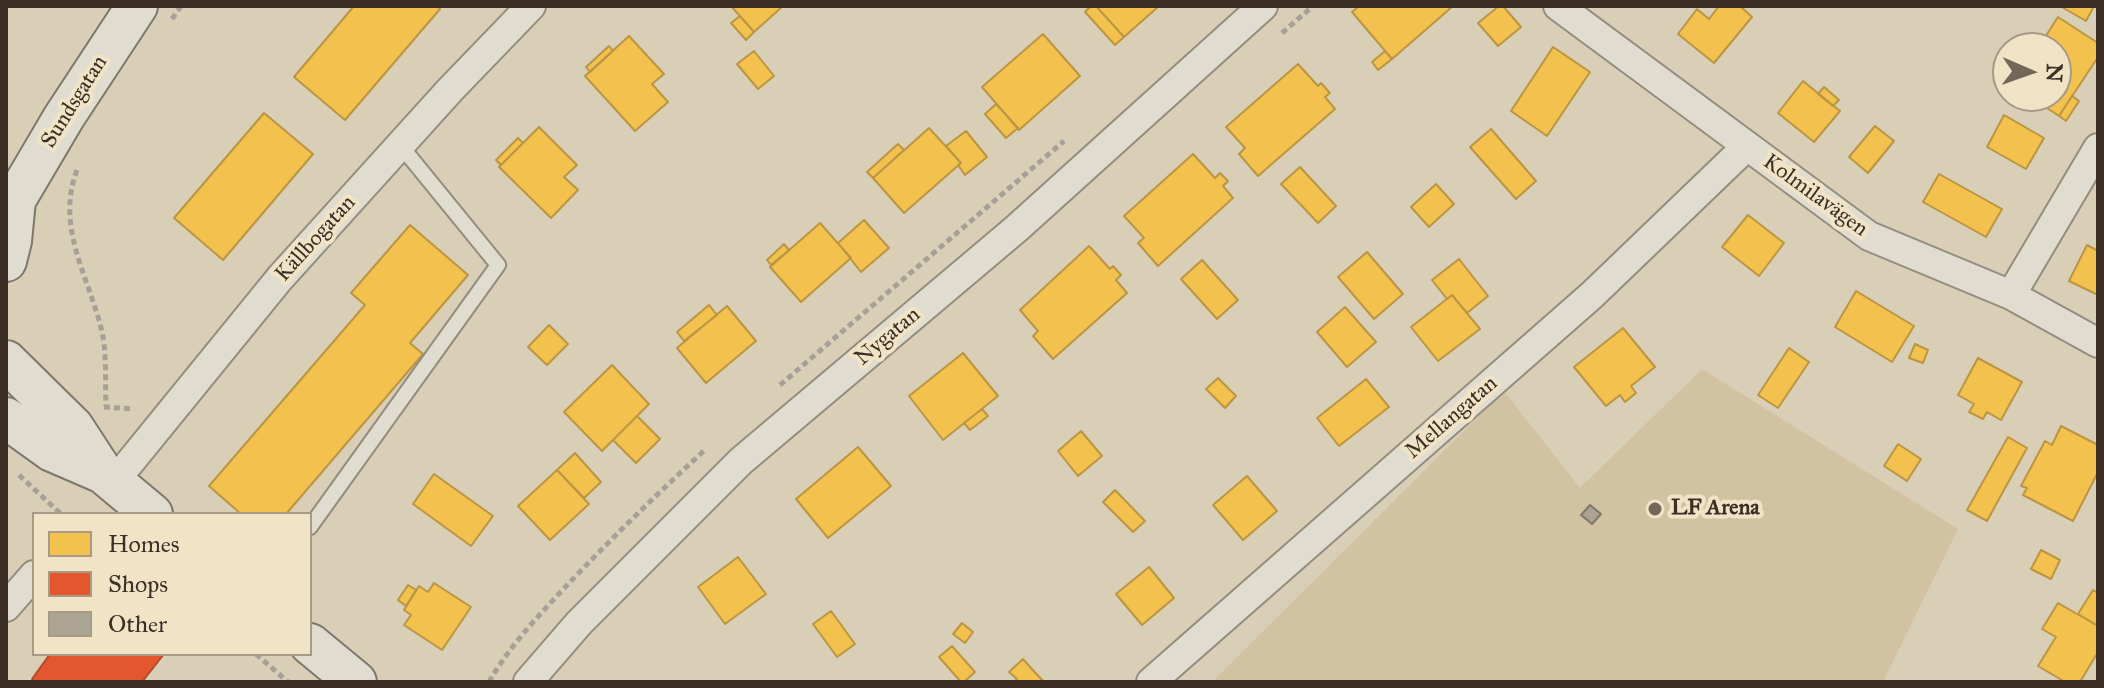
<!DOCTYPE html>
<meta charset="utf-8">
<style>
body{margin:0}
#map{position:relative;width:2104px;height:688px;overflow:hidden;background:#d9ceb6;font-family:"IM FELL Great Primer",serif}
canvas{display:block}
.frame{position:absolute;inset:0;border:8px solid #3b2f26;pointer-events:none}
.legend{position:absolute;left:32px;top:512px;width:280px;height:144px;box-sizing:border-box;background:#f0e3c6;border:2px solid #a89b86;margin:0;padding:10px 14px;list-style:none;font-size:24px;color:#3b2f26}
.legend li{display:flex;align-items:center;gap:16px;height:40px}
.legend b{width:40px;border:2px solid #a89b86}
.north{position:absolute;left:1992px;top:32px;width:80px;height:80px;box-sizing:border-box;background:#f0e3c6;border:2px solid #a89b86;border-radius:50%;rotate:92deg;font-size:22px;font-weight:700;line-height:32px;text-align:center;color:#3b2f26}
.north::after{content:'';display:block;margin:auto;width:28px;height:36px;background:#726758;clip-path:polygon(50% 0,100% 100%,50% 72%,0 100%)}
</style>
<div id="map">
<canvas width="2104" height="688"></canvas>
<div class="frame"></div>
<ul class="legend">
<li><b style="height:22px;background:#f2c14e"></b>Homes</li>
<li><b style="height:22px;background:#e4572e"></b>Shops</li>
<li><b style="height:22px;background:#aca493"></b>Other</li>
</ul>
<div class="north">N</div>
</div>
<script>
const context = document.querySelector('canvas').getContext('2d');
context.lineJoin = 'round';
function paint(path, color) {
  context.fillStyle = color;
  context.fill(path, 'evenodd');
}
function trace(path, color, width, dash) {
  context.strokeStyle = color;
  context.lineWidth = width;
  context.lineCap = dash ? 'butt' : 'round';
  context.setLineDash(dash || []);
  context.stroke(path);
}
function drawText(font, color, halo, rows, align = 'center') {
  context.font = font + ' "IM FELL Great Primer",serif';
  context.lineWidth = 8;
  context.setLineDash([]);
  context.textBaseline = 'middle';
  context.strokeStyle = halo;
  context.fillStyle = color;
  for (const [text, x, y, turn = 0] of rows) {
    context.save();
    context.translate(x, y);
    context.rotate((+turn || 0) * Math.PI / 180);
    context.textAlign = isNaN(turn) ? turn : align;
    if (halo) context.strokeText(text, 0, 0);
    context.fillText(text, 0, 0);
    context.restore();
  }
}
paint(new Path2D(`
 M1702,369L1958,529L1883,682H1212L1504,391L1580,488Z`), '#d1c2a2');
const homes = new Path2D(`
 M354,6H437L440,9L345,120L294,77Z
 M731,6H783L754,32Z
 M1091,6H1096L1124,37L1115,45L1085,12Z
 M1096,6H1159L1124,37Z
 M1359,6H1453L1392,59L1352,12Z
 M1499,6H1503L1521,27L1498,46L1478,23Z
 M1719,6H1740L1752,17L1714,63L1678,34L1697,9L1709,19Z
 M2060,6H2094L2086,21Z
 M740,16L754,32L746,40L731,23Z
 M2058,17L2098,43V57L2059,116L2029,96H2056V48H2038Z
 M1043,34L1080,76L1019,130L982,87Z
 M629,36L664,74L652,84L668,102L635,131L585,76Z
 M609,46L613,51L590,72L586,67Z
 M1553,47L1590,72L1547,136L1511,111Z
 M754,51L774,76L758,89L737,64Z
 M1385,51L1392,59L1378,70L1372,62Z
 M1298,64L1318,86L1321,83L1330,93L1325,97L1335,109L1258,176L1239,154L1245,148L1226,127Z
 M1803,81L1840,111L1814,142L1778,113Z
 M1824,87L1839,100L1833,106L1818,94Z
 M2072,96L2079,101L2066,121L2059,116Z
 M996,104L1018,128L1006,138L985,114Z
 M264,113L313,154L223,260L174,218Z
 M2004,115L2044,138L2026,169L1987,147Z
 M1875,126L1894,141L1868,173L1849,157Z
 M539,127L577,165L564,177L578,190L551,218L499,167Z
 M929,128L961,163L904,213L873,178Z
 M1491,129L1536,181L1516,199L1470,147Z
 M966,131L987,157L965,175L958,165L961,163L946,146Z
 M518,138L523,143L501,165L496,160Z
 M898,144L904,150L873,178L867,172Z
 M1193,154L1215,178L1220,173L1228,181L1223,186L1233,198L1158,266L1138,243L1144,238L1124,216Z
 M1300,167L1336,206L1318,223L1281,184Z
 M1939,174L2002,209L1986,237L1923,202Z
 M1436,184L1454,204L1429,227L1411,207Z
 M1748,215L1784,243L1759,276L1722,247Z
 M864,220L889,248L861,272L838,243Z
 M820,223L851,258L801,302L770,267Z
 M410,225L468,275L410,343L423,354L286,514H241L209,486L365,305L351,293Z
 M784,244L789,250L771,265L767,260Z
 M2087,245L2098,251V295L2069,281Z
 M1089,246L1110,269L1113,266L1121,275L1116,280L1127,293L1053,359L1033,336L1038,331L1020,310Z
 M1367,252L1403,294L1374,319L1338,277Z
 M1459,259L1488,296L1467,313L1452,295L1447,299L1432,280Z
 M1202,260L1238,300L1217,319L1181,279Z
 M1856,291L1914,326L1892,362L1835,327Z
 M1452,295L1480,329L1438,361L1411,327Z
 M709,305L717,315L684,341L677,332Z
 M727,306L756,341L706,383L677,348Z
 M1345,307L1376,342L1347,367L1317,332Z
 M549,325L568,344L547,365L528,347Z
 M1623,328L1655,367L1631,386L1636,393L1625,402L1620,395L1606,406L1574,367Z
 M1915,344L1928,350L1923,363L1909,358Z
 M1789,348L1809,362L1778,408L1758,395Z
 M963,353L998,396L943,440L909,396Z
 M1978,358L2022,382L2001,420L1987,412L1983,419L1969,412L1974,404L1958,395Z
 M612,365L649,404L602,451L564,412Z
 M1218,378L1236,396L1225,408L1206,389Z
 M1366,379L1389,407L1339,446L1317,418Z
 M982,409L988,416L970,430L964,423Z
 M637,416L660,439L636,463L613,440Z
 M2061,426L2098,445V472L2073,521L2023,495L2027,488L2021,486L2045,441L2052,445Z
 M1081,431L1102,456L1078,476L1058,451Z
 M2008,437L2027,448L1987,521L1967,510Z
 M1898,444L1921,459L1907,481L1884,466Z
 M858,447L891,486L828,538L796,499Z
 M575,453L601,482L584,498L557,470Z
 M557,470L589,504L550,540L518,506Z
 M434,474L493,516L471,546L413,504Z
 M1247,476L1277,511L1243,540L1213,505Z
 M1115,490L1145,521L1133,532L1103,502Z
 M2041,550L2060,560L2051,579L2031,569Z
 M738,557L766,594L725,624L698,587Z
 M1149,567L1174,598L1142,625L1116,594Z
 M434,583L471,607L442,650L404,625L411,615L404,610L419,586L428,592Z
 M408,585L416,590L406,606L398,600Z
 M2093,590L2098,593V626L2078,614Z
 M2058,603L2098,626V652L2080,682H2065L2038,666L2056,637L2042,629Z
 M831,611L855,644L837,657L813,624Z
 M962,623L973,632L965,643L953,634Z
 M952,646L975,672L964,682H961L939,657Z
 M1023,659L1030,667L1044,682H1014L1017,679L1009,672Z`);
paint(homes, '#f2c14e');
trace(homes, '#bb9542', 2);
const shops = new Path2D(`
 M50,654H164L142,682H36L32,679Z`);
paint(shops, '#e4572e');
trace(shops, '#b14b2c', 2);
const building = new Path2D(`
 M1590,505L1601,514L1592,524L1581,515Z`);
paint(building, '#aca493');
trace(building, '#7e776b', 2);
const lane = new Path2D(`
 M310,527L498,265L401,146`);
const street = new Path2D(`
 M1558,6L1869,236L2011,295L2098,343
 M2011,295L2098,148
 M114,482L280,278L450,90L531,6
 M6,607L34,575
 M528,682L579,623L741,461L1016,229L1263,6
 M1151,682L1592,295L1746,147`);
const secondary = new Path2D(`
 M6,206L15,200L64,117L137,6
 M6,261L11,241L15,200
 M6,361L73,427L103,473
 M6,418L52,451L103,473L152,514
 M310,644L356,682`);
trace(lane, '#948d7e', 18);
trace(street, '#948d7e', 32);
trace(secondary, '#7e776b', 44);
trace(new Path2D(`
 M172,19L181,6
 M1282,33L1313,6
 M77,170C55,228 89,276 102,332C107,355 105,383 106,406
 M780,385L1064,141
 M104,407L134,409
 M19,475L61,514
 M256,654L288,682
 M489,682C510,645 541,613 570,582C614,536 659,492 706,449`), '#a6a097', 5, [6, 4]);
trace(lane, '#e1dcd0', 14);
trace(street, '#e1dcd0', 28);
trace(secondary, '#e1dcd0', 40);
for (const [x, y, r, color] of [
 [1655,509,8,"#726758"]
]) {
  const dot = new Path2D();
  dot.arc(x, y, r, 0, 2 * Math.PI);
  context.fillStyle = color;
  context.fill(dot);
  trace(dot, '#f0e3c6', 3);
}
drawText('22px', '#3b2f26', '#f0e3c6', [
 ["Sundsgatan",75,102,-58],
 ["Kolmilavägen",1815,196,36],
 ["Källbogatan",316,239,-48],
 ["Nygatan",888,337,-40],
 ["Mellangatan",1452,418,-41]
]);
drawText('bold 22px', '#3b2f26', '#f0e3c6', [
 ["LF Arena",1671,509]
], 'left');
</script>
